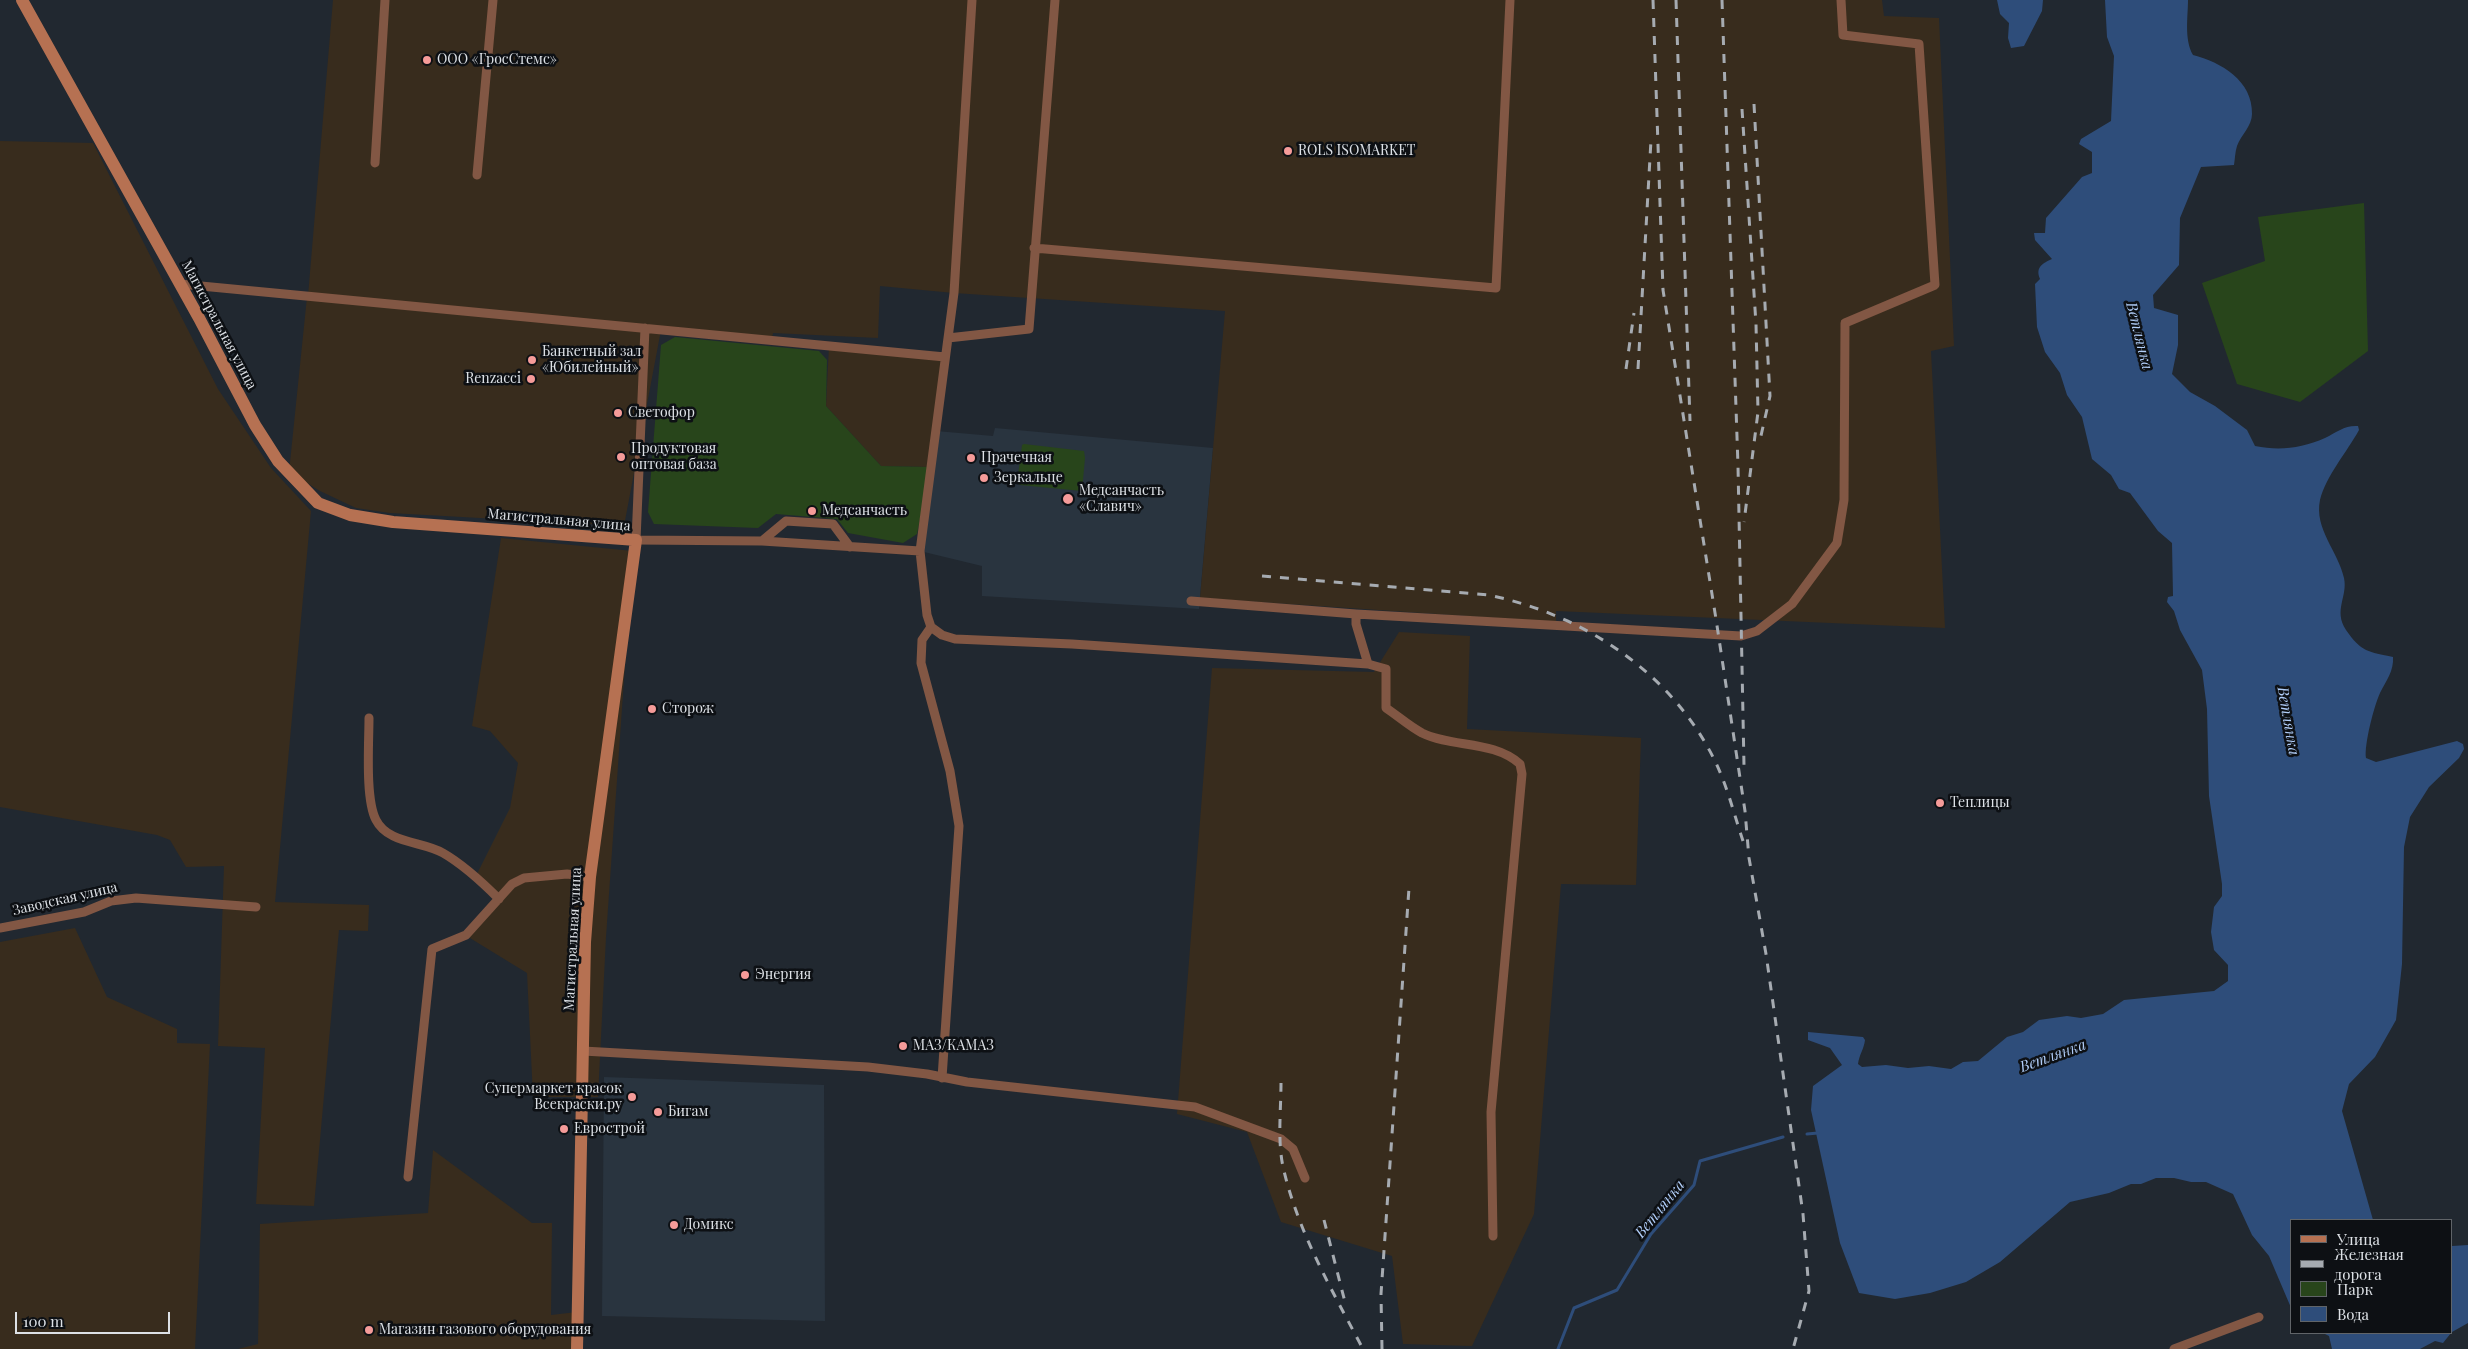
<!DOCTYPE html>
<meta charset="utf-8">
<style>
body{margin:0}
#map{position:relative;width:2468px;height:1349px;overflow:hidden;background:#212830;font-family:"Playfair Display",serif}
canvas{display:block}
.legend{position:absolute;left:2290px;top:1219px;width:162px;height:115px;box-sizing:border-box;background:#0d1014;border:1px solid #606468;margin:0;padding:6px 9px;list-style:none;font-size:15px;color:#dde1e6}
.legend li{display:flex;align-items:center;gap:10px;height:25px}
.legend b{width:25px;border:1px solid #606468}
.scale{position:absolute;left:15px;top:1312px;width:155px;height:22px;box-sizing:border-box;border:2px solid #dde1e6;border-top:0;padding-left:6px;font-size:15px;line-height:18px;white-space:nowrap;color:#dde1e6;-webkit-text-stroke:4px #0d1014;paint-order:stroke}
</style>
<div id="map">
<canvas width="2468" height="1349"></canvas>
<ul class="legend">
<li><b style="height:6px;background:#b67152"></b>Улица</li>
<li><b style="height:6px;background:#a6abb1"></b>Железная дорога</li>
<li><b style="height:14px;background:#28451b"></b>Парк</li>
<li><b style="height:14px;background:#2e4d7a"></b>Вода</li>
</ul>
<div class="scale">100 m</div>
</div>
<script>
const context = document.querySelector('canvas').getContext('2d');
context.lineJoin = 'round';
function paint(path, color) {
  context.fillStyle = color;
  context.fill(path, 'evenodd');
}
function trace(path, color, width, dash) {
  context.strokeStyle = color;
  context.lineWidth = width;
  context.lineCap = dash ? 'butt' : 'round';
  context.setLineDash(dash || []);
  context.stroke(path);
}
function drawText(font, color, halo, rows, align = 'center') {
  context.font = font + ' "Playfair Display",serif';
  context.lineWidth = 5;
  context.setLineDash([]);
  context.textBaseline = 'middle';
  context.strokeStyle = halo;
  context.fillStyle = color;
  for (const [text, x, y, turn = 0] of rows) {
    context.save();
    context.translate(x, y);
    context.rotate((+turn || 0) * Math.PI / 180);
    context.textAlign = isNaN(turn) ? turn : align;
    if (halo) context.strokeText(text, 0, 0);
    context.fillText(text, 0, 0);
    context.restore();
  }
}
paint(new Path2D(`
 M995,428L1213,448L1199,609L982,596V566L920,551L936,431L993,436Z
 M604,1077L824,1085L825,1321L602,1316Z`), '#29343f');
paint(new Path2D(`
 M333,0H1882L1884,16L1939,18L1954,346L1931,351L1945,628L1556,611V622L1200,598L1225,311L954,293L880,286L878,338L773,333L772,339L308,296Z
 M0,141L93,143L218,389L271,468L311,511L275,902L369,905L368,931L339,930L314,1206L256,1204L265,1048L218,1046L224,866L186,867L170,840L157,835L0,807Z
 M307,297L661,330L624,526L390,513L356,508L320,491L289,472Z
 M829,346L945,357L931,467L881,466L826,406Z
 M501,538L633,551L606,937L598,1097H533L527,973L465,935L499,899L476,876L510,808L518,763L490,731L472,726Z
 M1399,632L1470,636L1467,729L1641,738L1636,885L1561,884L1534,1214L1472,1346L1403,1344L1392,1256L1281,1222L1247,1132L1177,1114L1212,668L1374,672Z
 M75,928L107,997L177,1029V1043L210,1044L195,1349H0V942Z
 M433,1150L532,1223H552L551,1315L577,1312L575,1349H238L258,1344L260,1224L428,1213Z`), '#382c1d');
paint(new Path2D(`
 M2364,203L2368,351L2300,402L2237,384L2202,283L2265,261L2258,217Z
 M675,337L819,351L827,360L826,406L881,466L931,467L917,534L903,543L848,533L837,519L776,514L758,528L654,524L648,512L661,345Z
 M1024,444L1084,451L1085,458L1082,491L1020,485L1017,483L1022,445Z`), '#28451b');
paint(new Path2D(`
 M1997,0H2043L2042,11L2024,46L2011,48L2008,38L2009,23L2000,14Z
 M2105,0H2188C2188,17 2184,39 2193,55C2221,62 2253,81 2252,114C2252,126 2241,135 2237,146C2235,152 2235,159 2234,165L2201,167L2180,218L2179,265L2153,295L2154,308L2178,315V345L2172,374L2190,392L2215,406L2247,430L2255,446C2280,451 2302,448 2325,438C2337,432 2345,425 2358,426L2359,430C2347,452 2326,476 2320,500C2314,529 2338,551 2344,578C2348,597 2333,610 2346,630C2361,652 2369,652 2393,657C2394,671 2386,681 2380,693C2374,706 2364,745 2366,758L2376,762L2457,741L2463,744L2464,749L2459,758L2429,787L2410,817L2404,847L2402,964L2396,1020L2375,1057L2349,1084L2342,1111L2373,1220H2292V1310L2269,1256L2252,1235L2233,1194L2206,1182H2191L2174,1178H2156L2141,1184H2131L2109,1193L2070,1202L2000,1262L1966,1282L1930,1293L1895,1299L1859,1293L1840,1243L1811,1110L1813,1086L1842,1065L1830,1048L1808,1040V1032L1863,1037L1865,1040C1864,1049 1859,1055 1858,1064L1862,1067L1886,1065L1908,1068L1929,1066L1951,1069L1963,1062L1978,1061L2007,1037L2023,1032L2039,1020L2067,1016L2081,1018L2103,1014L2124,1000L2214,991L2228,981V965L2214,950L2211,932L2214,907L2222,896V884L2209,796L2207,709L2202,670L2180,630L2174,611L2167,602L2168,597L2173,596L2172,543L2158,531L2130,493L2119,489L2111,475L2092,459L2082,417L2067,395L2060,373L2045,352L2037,327L2035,284L2040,279C2035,267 2043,263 2052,259L2035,240L2034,233H2045L2046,218L2082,177L2092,173V152L2079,144L2081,139L2111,121L2114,56L2107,37Z
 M2468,1245V1323L2452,1332V1246Z
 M2323,1333H2451L2443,1343L2435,1341L2420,1349H2332L2329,1336Z`), '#2e4d7a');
trace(new Path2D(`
 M1807,1134L1818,1133
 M1558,1349L1574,1308L1617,1290L1651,1234L1694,1185L1700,1161L1783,1137`), '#2e4d7a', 3);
trace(new Path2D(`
 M1055,0L1029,329L948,338L920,551L927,615L931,627L942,635L955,639L1072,644L1368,664
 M375,163L385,0
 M477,175L493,0
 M1034,248L1496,288L1510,0
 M180,284L945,357
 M645,328L636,540L762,541L920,551
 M948,338L954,293L972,0
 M762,541L786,521L833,524L850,547
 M1191,601L1356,614L1741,636L1757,631L1792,604L1837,543L1844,500L1845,323L1935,285L1919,44L1843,35L1841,0
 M1356,614V624L1368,664L1386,669V708C1398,716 1409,726 1422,733C1453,748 1493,740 1520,764L1522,774L1491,1112L1493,1236
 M931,627L922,640L921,663L950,771L959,826L942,1078
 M369,718C369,743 365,799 376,820C388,844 423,841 443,853C464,865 482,882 499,899
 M0,928L84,912L111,901L136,898L256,907
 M583,1051L868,1067L927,1074L967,1082L1195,1107L1281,1139L1293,1149L1305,1178
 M408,1177L432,949L466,935L512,884L524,878L567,874L590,877
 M2174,1349L2259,1317`), '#825744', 9);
trace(new Path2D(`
 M22,0L199,318L255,425L278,461L318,503L350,515L393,522L636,540L590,877L585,942L577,1349`), '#b67152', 12);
trace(new Path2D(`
 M1653,0L1663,290L1716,619L1745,811L1749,858L1766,954L1803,1214L1809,1291L1793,1349
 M1676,0L1690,421
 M1722,0L1738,466L1744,766
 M1754,104L1770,396L1760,440
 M1742,109L1756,324L1758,412L1744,522
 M1626,369L1634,313
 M1638,369L1651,140
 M1262,576L1488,595C1582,614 1670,671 1714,759C1727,785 1734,814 1743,841
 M1281,1083C1281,1111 1277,1144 1284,1171C1299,1234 1333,1292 1363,1349
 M1324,1220L1346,1306
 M1382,1349L1381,1294L1409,888`), '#a6abb1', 3, [9, 9]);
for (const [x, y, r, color] of [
 [427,60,5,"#f59b99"],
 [1288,151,5,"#f59b99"],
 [532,360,5,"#f59b99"],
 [531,379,5,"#f59b99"],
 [618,413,5,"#f59b99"],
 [621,457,5,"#f59b99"],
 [971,458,5,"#f59b99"],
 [984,478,5,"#f59b99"],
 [1068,499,6,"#f59b99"],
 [812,511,5,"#f59b99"],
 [652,709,5,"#f59b99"],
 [1940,803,5,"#f59b99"],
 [745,975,5,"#f59b99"],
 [903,1046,5,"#f59b99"],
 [632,1097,5,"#f59b99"],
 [658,1112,5,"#f59b99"],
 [564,1129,5,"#f59b99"],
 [674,1225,5,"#f59b99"],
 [369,1330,5,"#f59b99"]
]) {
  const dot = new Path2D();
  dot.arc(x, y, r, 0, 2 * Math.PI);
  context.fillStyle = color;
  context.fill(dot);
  trace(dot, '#0d1014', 2);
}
drawText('14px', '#dde1e6', '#0d1014', [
 ["ООО «ГросСтемс»",437,60],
 ["ROLS ISOMARKET",1298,151],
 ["Банкетный зал",542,352],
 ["«Юбилейный»",542,368],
 ["Renzacci",521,379,"right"],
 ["Светофор",628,413],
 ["Продуктовая",631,449],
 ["оптовая база",631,465],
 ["Прачечная",981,458],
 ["Зеркальце",994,478],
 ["Медсанчасть",1079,491],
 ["«Славич»",1079,507],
 ["Медсанчасть",822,511],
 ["Сторож",662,709],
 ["Теплицы",1950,803],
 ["Энергия",755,975],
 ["МАЗ/КАМАЗ",913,1046],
 ["Супермаркет красок",622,1089,"right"],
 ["Всекраски.ру",622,1105,"right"],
 ["Бигам",668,1112],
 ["Еврострой",574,1129],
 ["Домикс",684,1225],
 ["Магазин газового оборудования",379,1330]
], 'left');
drawText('14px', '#dde1e6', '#0d1014', [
 ["Магистральная улица",219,325,62],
 ["Магистральная улица",559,520,5],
 ["Заводская улица",65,899,-13],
 ["Магистральная улица",573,939,-87]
]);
drawText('italic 15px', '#b1cef9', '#0d1014', [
 ["Ветлянка",2139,336,76],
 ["Ветлянка",2288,721,80],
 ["Ветлянка",2053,1056,-20],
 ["Ветлянка",1660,1209,-51]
]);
</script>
